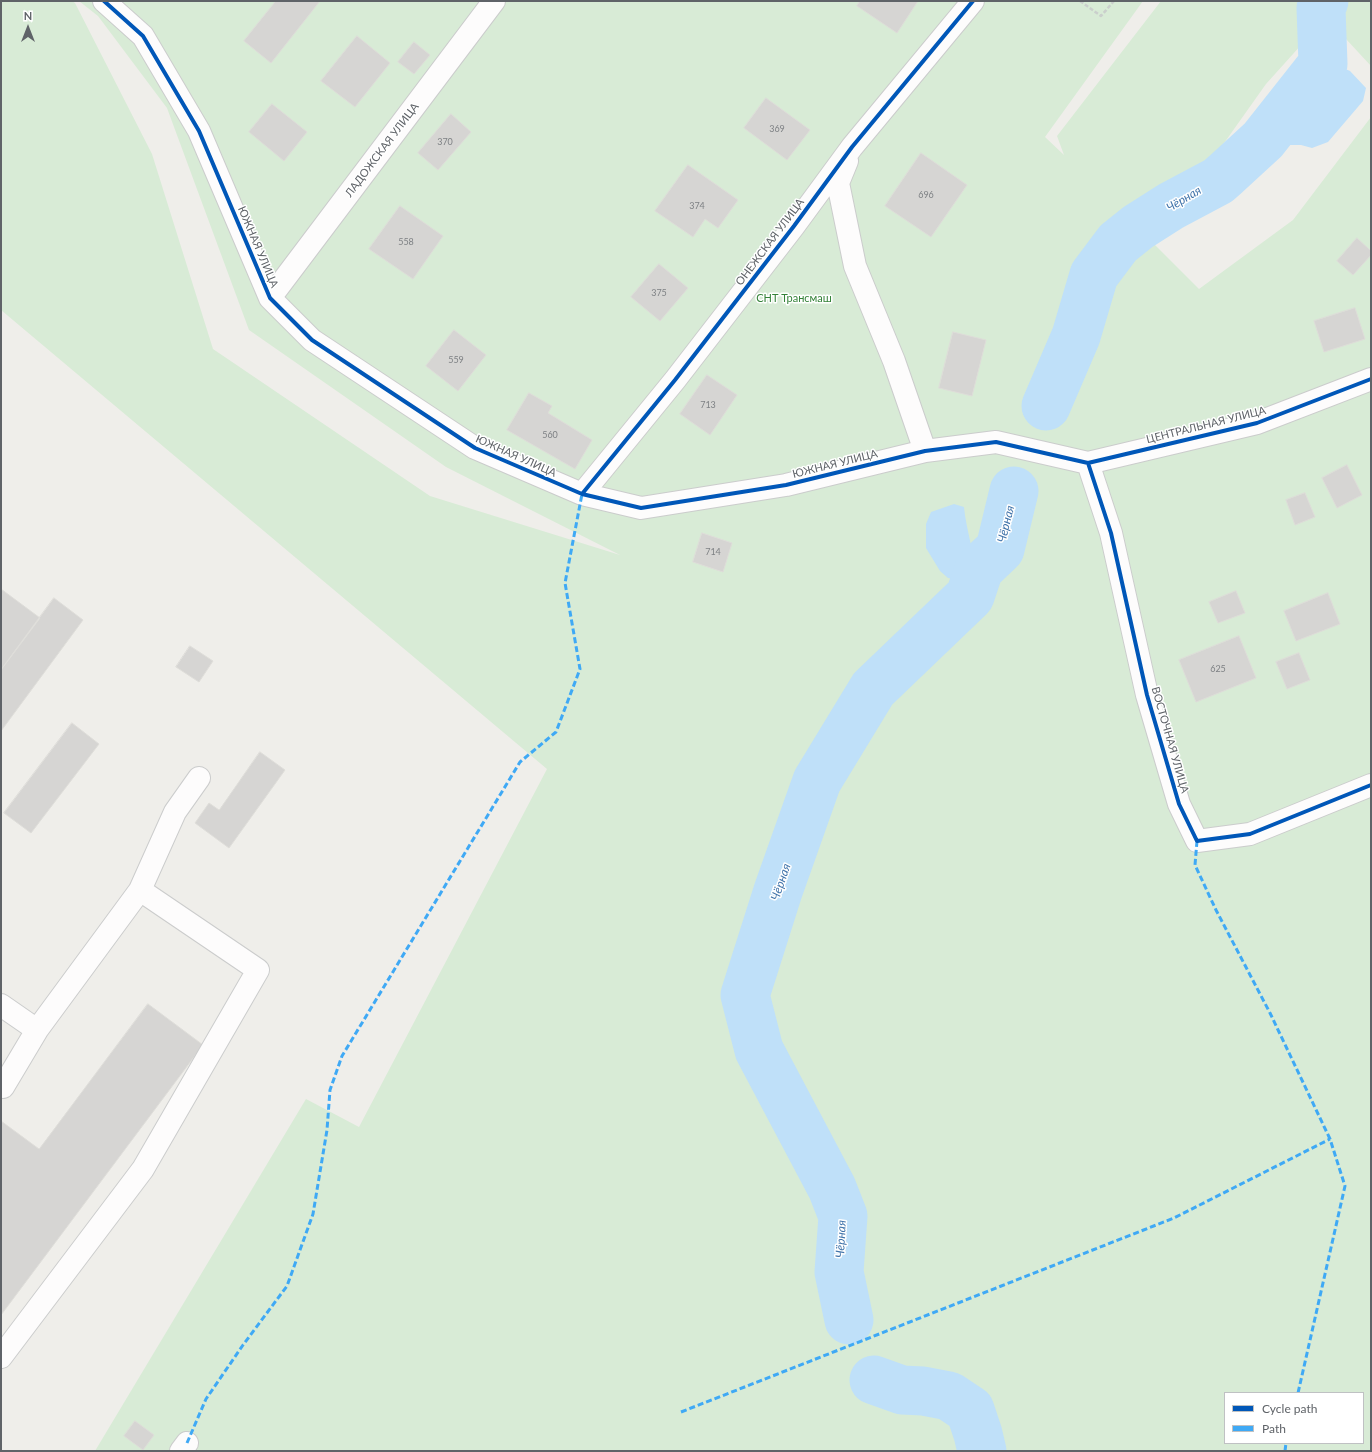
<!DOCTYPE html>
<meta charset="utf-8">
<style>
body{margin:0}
#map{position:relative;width:1372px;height:1452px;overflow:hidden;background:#efeeea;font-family:Lato,sans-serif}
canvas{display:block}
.frame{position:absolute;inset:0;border:2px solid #5f6368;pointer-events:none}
.legend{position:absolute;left:1224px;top:1392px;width:140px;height:52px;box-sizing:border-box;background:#fff;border:1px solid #bfc1c3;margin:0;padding:5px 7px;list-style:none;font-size:12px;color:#5f6368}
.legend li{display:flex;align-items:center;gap:8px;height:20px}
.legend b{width:20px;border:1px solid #bfc1c3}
.north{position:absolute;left:8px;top:8px;width:40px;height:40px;-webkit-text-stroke:3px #fff;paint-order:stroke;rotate:0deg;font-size:11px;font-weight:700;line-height:16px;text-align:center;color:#5f6368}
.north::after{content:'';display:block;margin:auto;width:14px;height:18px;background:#5f6368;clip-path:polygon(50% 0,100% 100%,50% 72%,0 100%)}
</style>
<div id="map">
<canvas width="1372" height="1452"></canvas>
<div class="frame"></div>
<ul class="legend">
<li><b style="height:5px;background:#0057b8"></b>Cycle path</li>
<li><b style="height:5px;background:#3fa9f5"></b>Path</li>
</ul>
<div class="north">N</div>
</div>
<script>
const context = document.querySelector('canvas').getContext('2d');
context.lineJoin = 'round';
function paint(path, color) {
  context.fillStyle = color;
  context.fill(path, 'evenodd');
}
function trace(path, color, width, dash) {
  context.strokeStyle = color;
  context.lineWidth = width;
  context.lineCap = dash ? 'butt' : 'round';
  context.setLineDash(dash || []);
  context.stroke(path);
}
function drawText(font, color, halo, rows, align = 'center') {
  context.font = font + ' Lato,sans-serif';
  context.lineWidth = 3;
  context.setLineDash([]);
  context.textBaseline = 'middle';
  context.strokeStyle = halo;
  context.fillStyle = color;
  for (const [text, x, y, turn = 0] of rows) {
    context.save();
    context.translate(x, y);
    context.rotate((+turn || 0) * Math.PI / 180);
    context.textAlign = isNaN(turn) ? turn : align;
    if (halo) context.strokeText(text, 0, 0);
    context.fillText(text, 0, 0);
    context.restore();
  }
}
paint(new Path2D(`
 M1,1H72L75,3L152,154L213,349L430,496L620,555L446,467L249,330L167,108L98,16L79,1H1143L1045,137L1064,155L1057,136L1161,1H1371V66L1346,39L1302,44L1266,84L1222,146L1181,222L1154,244L1199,289L1293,220L1371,117V1451H95L306,1099L359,1127L547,769L1,310ZM1225,1393H1363V1443H1225Z`), '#d8ebd6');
paint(new Path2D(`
 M1311,63H1332L1350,71L1366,88L1363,101L1328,142L1312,148L1301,145H1281L1252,165L1235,175L1226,174L1230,155L1244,136Z
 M954,504L964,507C966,530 975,552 974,575L967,581L948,578L940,571L926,548V524L931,512Z`), '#bfe0f9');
trace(new Path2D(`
 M1046,406L1076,336L1094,275L1118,243L1138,227L1171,206L1218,181L1226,174L1263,140L1323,64L1321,8L1324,1
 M849,1320L839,1272L843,1216L832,1188L759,1050L745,995L778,891L817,781L873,689L970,596L979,569L1000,549L1014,491
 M874,1380L902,1390L923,1391L949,1396L970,1410L978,1434L982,1451`), '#bfe0f9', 49);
const building = new Path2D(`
 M276,1H320L271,63L244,41Z
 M860,1H918L897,33L857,6Z
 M357,36L390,63L355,107L321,81Z
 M414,42L430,55L414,74L398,62Z
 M766,98L810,130L787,160L744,128Z
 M272,104L307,132L284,161L249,132Z
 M451,114L471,132L438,170L418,153Z
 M921,153L967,185L931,237L885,206Z
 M688,165L738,200L718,228L705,219L693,237L655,211Z
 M400,206L443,236L413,279L369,249Z
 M1357,238L1371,251V255L1353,275L1337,261Z
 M659,264L688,288L660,321L631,297Z
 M1355,308L1365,339L1324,352L1314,321Z
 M454,330L486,355L458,391L426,366Z
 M953,332L986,340L972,396L939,388Z
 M707,375L737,395L710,435L680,414Z
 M529,393L552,406L548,413L592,440L575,469L507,430Z
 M1347,465L1362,495L1337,508L1322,478Z
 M1305,493L1315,517L1295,525L1286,500Z
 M702,533L732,543L723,572L693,562Z
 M1,589L40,618L1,670Z
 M1236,591L1245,613L1218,623L1209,602Z
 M1328,593L1340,624L1296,641L1284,611Z
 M54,598L83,620L1,731V670Z
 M1239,636L1256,678L1196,702L1179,660Z
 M190,646L213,661L199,682L176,667Z
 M1299,653L1310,680L1287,689L1276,662Z
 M72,723L99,744L31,833L4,813Z
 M260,752L285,770L229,848L195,823L209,803L219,810Z
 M148,1004L203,1045L1,1315V1121L39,1149Z
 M135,1421L154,1435L143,1450L124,1436Z`);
paint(building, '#d6d5d3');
trace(building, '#deddd9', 1);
const minor = new Path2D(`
 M104,1L143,36L199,131L270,298L312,340L475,448L582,494L641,508L786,485L925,451L996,442L1088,463L1257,423L1371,379
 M847,161L838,183L855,266L894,361L925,451
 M270,298L494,1
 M1088,463L1111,533L1147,695L1179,804L1197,841L1250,834L1371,785
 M582,494L675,380L794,226L852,147L973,1
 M140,890L175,812L199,778
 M1,1005L37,1030
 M1,1086L3,1087L37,1030L140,890L258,970L143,1169L1,1357
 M181,1451L187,1443`);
trace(minor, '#cbcccc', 24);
trace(new Path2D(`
 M1080,1L1101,16L1114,1`), '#cacfcc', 2.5, [4, 2]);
trace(minor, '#fdfcfc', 22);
trace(new Path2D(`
 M1197,841L1195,865L1216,910L1270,1013L1330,1139L1345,1186L1298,1393
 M681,1412L1174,1218L1330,1139
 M187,1443L206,1399L243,1345L287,1286L313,1214L327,1130L330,1090L342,1056L520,762L556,732L580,669L565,583L582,494
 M1285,1451L1286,1443`), '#3fa9f5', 3, [6, 3]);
trace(new Path2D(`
 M104,1L143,36L199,131L270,298L312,340L475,448L582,494L641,508L786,485L925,451L996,442L1088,463L1257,423L1371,379
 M1088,463L1111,533L1147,695L1179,804L1197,841L1250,834L1371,785
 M582,494L675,380L794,226L852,147L973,1`), '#0057b8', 4);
drawText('9px', '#7e8184', null, [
 ["369",777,129],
 ["370",445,142],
 ["696",926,195],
 ["374",697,206],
 ["558",406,242],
 ["375",659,293],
 ["559",456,360],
 ["713",708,405],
 ["560",550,435],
 ["714",713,552],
 ["625",1218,669]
]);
drawText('11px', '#5f6368', '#fff', [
 ["ЛАДОЖСКАЯ УЛИЦА",382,150,-53],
 ["ОНЕЖСКАЯ УЛИЦА",770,242,-53],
 ["ЮЖНАЯ УЛИЦА",258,247,67],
 ["ЦЕНТРАЛЬНАЯ УЛИЦА",1206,425,-14],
 ["ЮЖНАЯ УЛИЦА",516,456,24],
 ["ЮЖНАЯ УЛИЦА",835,464,-14],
 ["ВОСТОЧНАЯ УЛИЦА",1170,740,74]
]);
drawText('11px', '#348238', '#fff', [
 ["СНТ Трансмаш",794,298]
]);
drawText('italic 12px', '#4174aa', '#fff', [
 ["Чёрная",1184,199,-31],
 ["Чёрная",1006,524,-76],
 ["Чёрная",781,882,-71],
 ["Чёрная",841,1239,-87]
]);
</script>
